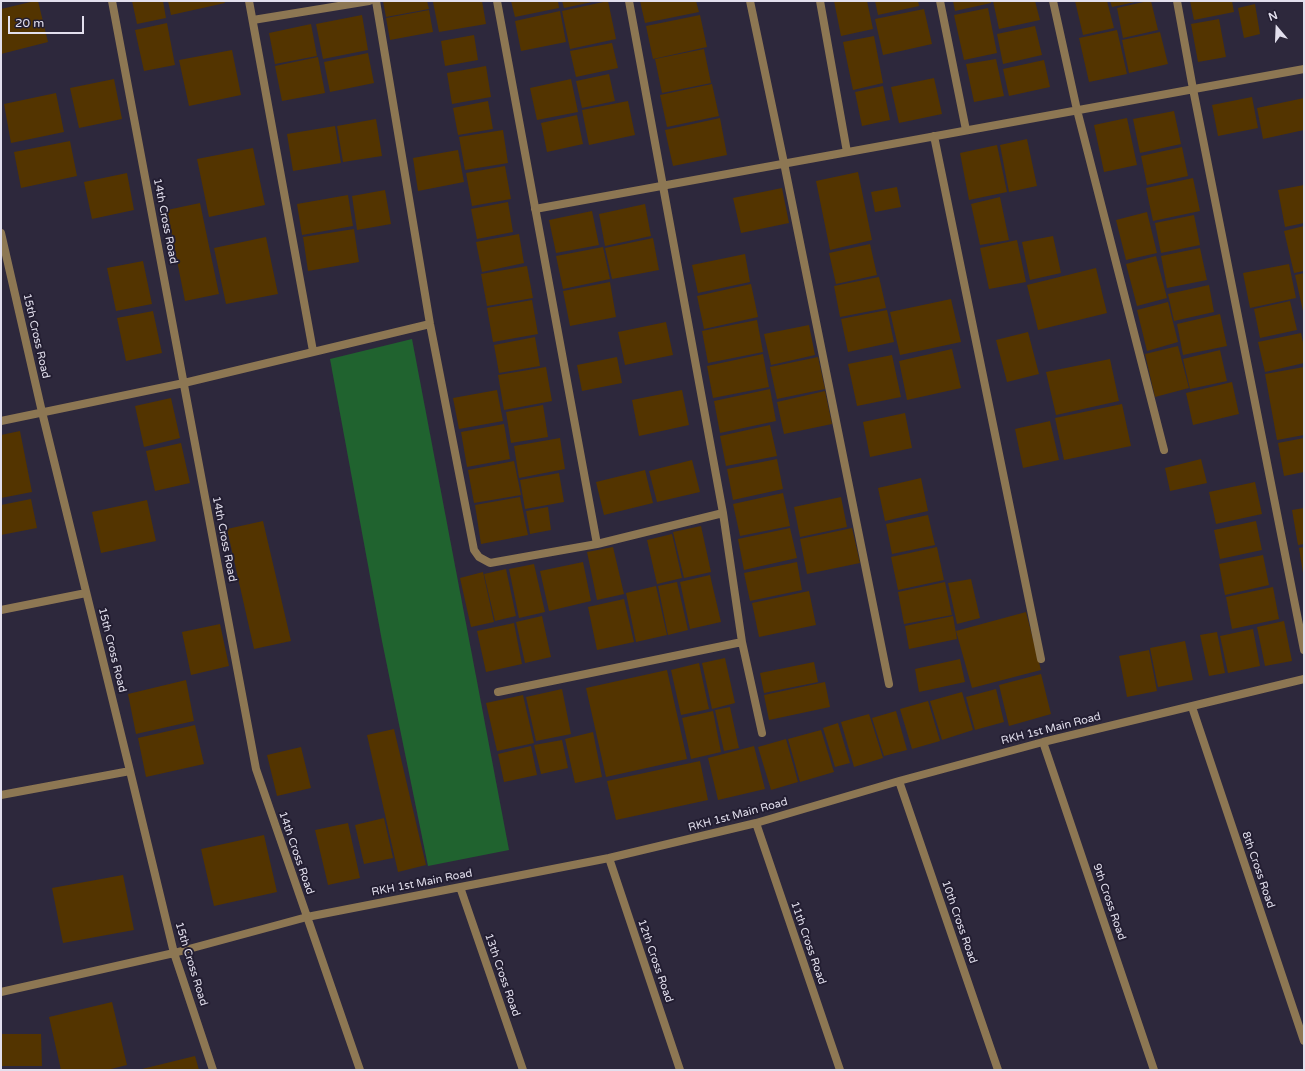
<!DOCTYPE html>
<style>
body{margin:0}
#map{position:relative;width:1305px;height:1071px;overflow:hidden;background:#2d283c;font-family:"Varela Round",sans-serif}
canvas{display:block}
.frame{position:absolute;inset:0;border:2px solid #e2dfed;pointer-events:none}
.north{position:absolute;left:1257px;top:8px;width:40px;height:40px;-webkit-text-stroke:3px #231e32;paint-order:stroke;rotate:341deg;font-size:11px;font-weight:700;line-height:16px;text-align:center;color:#e2dfed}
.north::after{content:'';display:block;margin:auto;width:14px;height:18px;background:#e2dfed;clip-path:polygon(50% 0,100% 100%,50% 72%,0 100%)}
.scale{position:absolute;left:8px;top:16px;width:76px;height:18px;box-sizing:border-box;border:2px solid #e2dfed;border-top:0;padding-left:5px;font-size:12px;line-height:14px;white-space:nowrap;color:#e2dfed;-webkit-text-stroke:3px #231e32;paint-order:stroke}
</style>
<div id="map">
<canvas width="1305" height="1071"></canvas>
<div class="frame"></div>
<div class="north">N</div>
<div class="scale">20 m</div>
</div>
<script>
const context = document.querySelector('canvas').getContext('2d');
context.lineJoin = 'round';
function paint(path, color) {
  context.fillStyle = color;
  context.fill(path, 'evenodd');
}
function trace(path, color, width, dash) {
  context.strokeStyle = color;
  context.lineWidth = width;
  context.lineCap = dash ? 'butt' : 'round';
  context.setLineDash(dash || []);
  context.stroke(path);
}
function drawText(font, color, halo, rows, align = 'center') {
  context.font = font + ' "Varela Round",sans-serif';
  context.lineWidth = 4;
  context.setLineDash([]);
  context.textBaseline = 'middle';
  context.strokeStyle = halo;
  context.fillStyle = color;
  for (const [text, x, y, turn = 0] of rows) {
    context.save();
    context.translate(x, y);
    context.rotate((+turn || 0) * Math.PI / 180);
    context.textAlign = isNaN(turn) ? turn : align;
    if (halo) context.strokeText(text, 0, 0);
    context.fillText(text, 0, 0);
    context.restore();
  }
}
paint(new Path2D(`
 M412,339L509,850L428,866L382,641L330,359Z`), '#20632f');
paint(new Path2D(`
 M35,1H38L48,42L1,54V9Z
 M132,1H163L166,18L137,24Z
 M168,1H224L225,3L171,15Z
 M383,1H427L429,9L386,17Z
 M438,1H482L486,24L439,32L433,2Z
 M511,1H558L559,8L515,17Z
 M562,1H592V2L564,8Z
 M608,1L616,39L570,49L562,11Z
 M640,1H696L699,12L645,23Z
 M834,1H867L873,29L841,36Z
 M875,1H918L919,6L878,15Z
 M953,1H991V3L955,11Z
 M993,1H1035L1040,20L999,29Z
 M1075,1H1107L1114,28L1083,35Z
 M1110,1H1135V2L1112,7Z
 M1148,1H1151L1158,30L1123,38L1117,8Z
 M1190,1H1232L1234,12L1194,20Z
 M1255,4L1260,34L1244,38L1238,8Z
 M988,8L997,53L964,60L954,15Z
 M924,9L932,44L883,55L875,19Z
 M429,10L433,32L390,40L386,18Z
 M560,11L566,42L521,51L515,21Z
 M362,15L368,50L323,59L316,24Z
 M700,15L707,47L653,59L646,26Z
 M1219,19L1226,57L1198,62L1191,24Z
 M167,23L175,65L144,71L135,30Z
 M311,24L317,56L275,64L269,33Z
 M1035,26L1042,55L1003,64L997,34Z
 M1117,30L1127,74L1089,82L1079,38Z
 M1160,32L1168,64L1129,73L1122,40Z
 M474,35L478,60L445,66L441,41Z
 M874,36L883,83L853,90L843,42Z
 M612,43L618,68L576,77L570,51Z
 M704,49L711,83L662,93L655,59Z
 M232,50L241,95L189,106L179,60Z
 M368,53L374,83L330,92L324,62Z
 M318,57L325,93L282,101L275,66Z
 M996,59L1004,96L974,102L966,64Z
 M1044,60L1050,87L1009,96L1003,69Z
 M486,66L491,97L452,104L447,73Z
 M609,74L615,101L582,108L576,81Z
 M934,78L942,114L899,123L891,87Z
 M114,79L122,119L79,128L70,88Z
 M571,79L578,112L537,120L530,88Z
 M712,84L719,116L667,127L660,95Z
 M883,86L890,120L862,126L855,92Z
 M56,93L64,132L11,143L4,104Z
 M1252,97L1258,128L1218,136L1212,105Z
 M1304,98V130L1263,139L1257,108Z
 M488,101L493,129L458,135L453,108Z
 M628,101L635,135L589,145L582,110Z
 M1174,111L1181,144L1140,153L1133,119Z
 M577,115L583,144L547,152L541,123Z
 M720,118L727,155L673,166L665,130Z
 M1127,118L1137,165L1104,172L1094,125Z
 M376,119L382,156L343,162L337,126Z
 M335,126L341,163L293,171L287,134Z
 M503,130L508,163L465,170L459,137Z
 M1027,139L1037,186L1009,192L1000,145Z
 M70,141L77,176L21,188L14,152Z
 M997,145L1007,192L969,200L960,153Z
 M1182,147L1188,176L1147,185L1141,156Z
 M253,148L265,205L209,217L197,159Z
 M458,150L464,182L418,191L413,158Z
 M505,166L511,199L472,206L466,173Z
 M858,172L872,240L830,250L816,181Z
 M127,173L134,210L92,219L84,182Z
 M1193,178L1200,211L1153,221L1146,188Z
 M1304,185V223L1285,227L1278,190Z
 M897,187L901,207L875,212L871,192Z
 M782,188L789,223L741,233L733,198Z
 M385,190L391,224L357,230L352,196Z
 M348,195L353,226L302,235L297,204Z
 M1000,197L1009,240L980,245L971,204Z
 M508,202L513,232L477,239L471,209Z
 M200,203L219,294L185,301L167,210Z
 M645,204L651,236L605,246L599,214Z
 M592,211L599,245L556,253L549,220Z
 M1147,212L1157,253L1126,260L1116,220Z
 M1194,215L1200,245L1161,253L1155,223Z
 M1304,226V271L1294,273L1284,231Z
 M354,229L359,262L308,271L303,237Z
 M519,234L524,263L482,272L476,242Z
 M1053,236L1061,273L1030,280L1022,242Z
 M266,237L278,294L226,304L214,248Z
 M653,238L659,270L612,279L605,248Z
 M1017,240L1026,282L989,289L980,248Z
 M870,244L877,275L836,284L829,253Z
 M603,247L610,279L563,289L556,256Z
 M1200,248L1207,280L1167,288L1161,256Z
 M745,254L750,282L698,293L692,265Z
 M1156,256L1167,298L1137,306L1126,264Z
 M143,261L152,304L116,311L107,268Z
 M1289,264L1296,298L1250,308L1243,273Z
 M527,266L533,298L487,306L481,274Z
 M1096,268L1107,313L1038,330L1027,285Z
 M1304,273V311H1303L1295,275Z
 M879,277L886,308L840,317L834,286Z
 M610,282L616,317L570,326L563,291Z
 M751,284L758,317L704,329L697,296Z
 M1209,285L1214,312L1174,321L1168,294Z
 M951,299L961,342L900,355L890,312Z
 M532,300L538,334L493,342L487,308Z
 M1290,301L1297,330L1260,338L1254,309Z
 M1168,302L1178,342L1147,351L1137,310Z
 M887,310L894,342L848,352L841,319Z
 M153,311L162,353L126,361L117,318Z
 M1220,314L1227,346L1183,355L1177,324Z
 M757,320L763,352L708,363L702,331Z
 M666,322L673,355L625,365L618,332Z
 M809,325L815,355L771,365L764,334Z
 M1028,332L1039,374L1007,382L996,340Z
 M1301,333L1304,347V363L1265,372L1258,342Z
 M535,337L540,366L499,373L494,345Z
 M1178,346L1189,388L1155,397L1145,354Z
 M952,349L961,388L907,400L899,361Z
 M1220,350L1227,381L1190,389L1183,359Z
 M763,354L769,387L713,398L707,366Z
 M892,355L901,397L857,406L848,364Z
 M617,357L622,383L582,391L577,365Z
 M818,357L825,389L777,399L770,367Z
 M1110,359L1119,401L1056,415L1046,372Z
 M546,367L552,401L504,410L498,375Z
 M1304,367V435L1277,440L1265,374Z
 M1232,382L1239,414L1193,425L1186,393Z
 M770,389L776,421L720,433L714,401Z
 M497,390L503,421L459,429L453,398Z
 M682,390L689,425L639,436L632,400Z
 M825,391L832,424L784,434L777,402Z
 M171,398L180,438L144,447L135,406Z
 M1122,404L1131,446L1064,460L1055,418Z
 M543,405L548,437L511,443L506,412Z
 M905,413L912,448L870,457L863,422Z
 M1050,421L1059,460L1023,468L1015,429Z
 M504,424L510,459L467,467L461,432Z
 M770,425L777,456L726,466L720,436Z
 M20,431L32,492L1,498V435Z
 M560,438L565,469L519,478L514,446Z
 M1304,438V472L1284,476L1278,443Z
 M181,443L190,483L155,491L146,451Z
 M777,459L783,489L733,500L727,469Z
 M1201,459L1207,483L1170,491L1165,468Z
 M692,460L700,492L657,502L649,471Z
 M514,461L521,495L474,503L468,470Z
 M645,470L653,503L604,515L596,482Z
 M559,473L564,502L525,509L520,480Z
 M921,478L928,511L885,521L878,488Z
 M1255,482L1262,514L1216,524L1209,492Z
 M783,493L790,526L740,536L733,504Z
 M520,497L528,535L481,544L475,505Z
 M841,497L847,527L800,537L794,507Z
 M31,499L37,528L1,535V505Z
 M147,500L156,541L101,553L92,512Z
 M548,507L551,530L530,534L526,511Z
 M1304,508V544L1298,545L1292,510Z
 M928,515L935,545L892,554L886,524Z
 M263,521L291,641L254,649L227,529Z
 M1256,521L1262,550L1220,559L1214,530Z
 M701,526L711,572L684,578L673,532Z
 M790,528L797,558L744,570L738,539Z
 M852,528L860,563L807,574L800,539Z
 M672,534L682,578L657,584L647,540Z
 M613,547L624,594L597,600L587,552Z
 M937,547L944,580L898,590L891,557Z
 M1304,547V572L1303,573L1299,548Z
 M1263,555L1269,585L1225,595L1219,564Z
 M583,562L591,601L549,611L540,571Z
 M797,562L802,590L750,601L744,573Z
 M534,564L545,612L519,618L509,569Z
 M506,569L516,616L495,621L484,574Z
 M483,572L494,622L471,627L460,578Z
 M710,575L721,622L690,629L680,582Z
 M971,579L980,618L957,624L948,583Z
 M677,582L688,630L668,635L658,586Z
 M945,582L952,615L904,624L898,592Z
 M656,586L667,635L636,642L626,593Z
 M1273,587L1279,619L1232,629L1226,597Z
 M809,591L816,625L759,637L752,603Z
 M624,599L634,642L597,650L588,607Z
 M1026,612L1041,670L972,688L956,631Z
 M542,616L551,657L525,663L516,622Z
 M953,616L957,639L909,649L905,626Z
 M1284,621L1292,661L1265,666L1257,627Z
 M514,623L522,664L486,672L477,631Z
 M220,624L229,666L191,675L182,632Z
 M1253,629L1260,666L1228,673L1220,636Z
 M1217,632L1225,673L1209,676L1200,635Z
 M1185,641L1193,680L1158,687L1150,648Z
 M1149,650L1157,691L1127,697L1119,656Z
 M725,658L735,703L712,709L702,663Z
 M960,659L965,682L919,692L915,669Z
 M814,662L818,682L764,693L760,673Z
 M699,663L709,709L681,715L671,670Z
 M667,670L687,759L606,777L586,688Z
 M1041,674L1051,714L1009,726L999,685Z
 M186,680L194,721L136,734L128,694Z
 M825,682L830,707L769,720L764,695Z
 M562,689L571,734L536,741L526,697Z
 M996,689L1004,722L975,730L966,697Z
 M962,692L973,730L942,740L930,701Z
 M523,695L534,743L497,751L486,703Z
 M928,701L940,741L912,749L900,709Z
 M730,707L739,748L724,751L715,710Z
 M713,711L721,752L691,759L682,718Z
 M896,711L907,750L884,756L872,718Z
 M869,714L883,758L854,767L841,722Z
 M838,723L850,763L835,767L823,728Z
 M195,725L204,764L146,777L138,738Z
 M394,729L426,865L398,872L367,735Z
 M821,730L834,772L800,782L788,739Z
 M593,732L602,777L575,783L565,739Z
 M786,739L798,782L771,790L758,747Z
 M562,740L568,768L541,774L534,745Z
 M531,746L537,775L504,782L498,754Z
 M754,746L765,789L718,800L708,758Z
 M301,747L311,788L277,796L267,755Z
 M700,761L708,800L616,820L607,781Z
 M384,818L393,858L364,864L355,825Z
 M348,823L360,878L328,885L315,830Z
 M264,835L277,892L214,906L201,849Z
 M123,875L134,930L63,943L52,888Z
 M112,1002L127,1065L107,1070H61L49,1017Z
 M1,1034H41L42,1066H1Z
 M195,1056L199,1070H142V1069Z`), '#533400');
trace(new Path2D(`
 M112,1L256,769L360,1070
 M249,1L313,351
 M376,1L430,324L474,550L479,557L490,563L597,544L723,513
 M497,1L597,544
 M750,1L784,163L889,684
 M820,1L847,152
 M940,1L966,130
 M1053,1L1077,110L1164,450
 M1177,1L1193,89L1304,650
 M253,20L369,1
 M934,136L1041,659
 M535,209L1304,69
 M1,233L42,412L130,771L174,953L213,1070
 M1,421L184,383L430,324
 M1,610L86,593
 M742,642L762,733
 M498,692L742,642L723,513L629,1
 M1192,707L1304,1041
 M1043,742L1154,1070
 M899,781L998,1070
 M1,795L130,771
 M756,823L840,1070
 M609,858L680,1070
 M460,887L523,1070
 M1,992L174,953L307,917L609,858L756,823L899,781L1043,742L1304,679`), '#8d7753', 8);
drawText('11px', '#e2dfed', '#231e32', [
 ["14th Cross Road",165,221,79],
 ["15th Cross Road",36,336,77],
 ["14th Cross Road",224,539,79],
 ["15th Cross Road",112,650,76],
 ["RKH 1st Main Road",1051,729,-14],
 ["RKH 1st Main Road",738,815,-15],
 ["14th Cross Road",296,853,71],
 ["8th Cross Road",1258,870,71],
 ["RKH 1st Main Road",422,883,-11],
 ["9th Cross Road",1109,902,71],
 ["10th Cross Road",959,922,71],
 ["11th Cross Road",808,943,71],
 ["12th Cross Road",655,961,71],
 ["15th Cross Road",191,964,73],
 ["13th Cross Road",502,975,71]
]);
</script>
